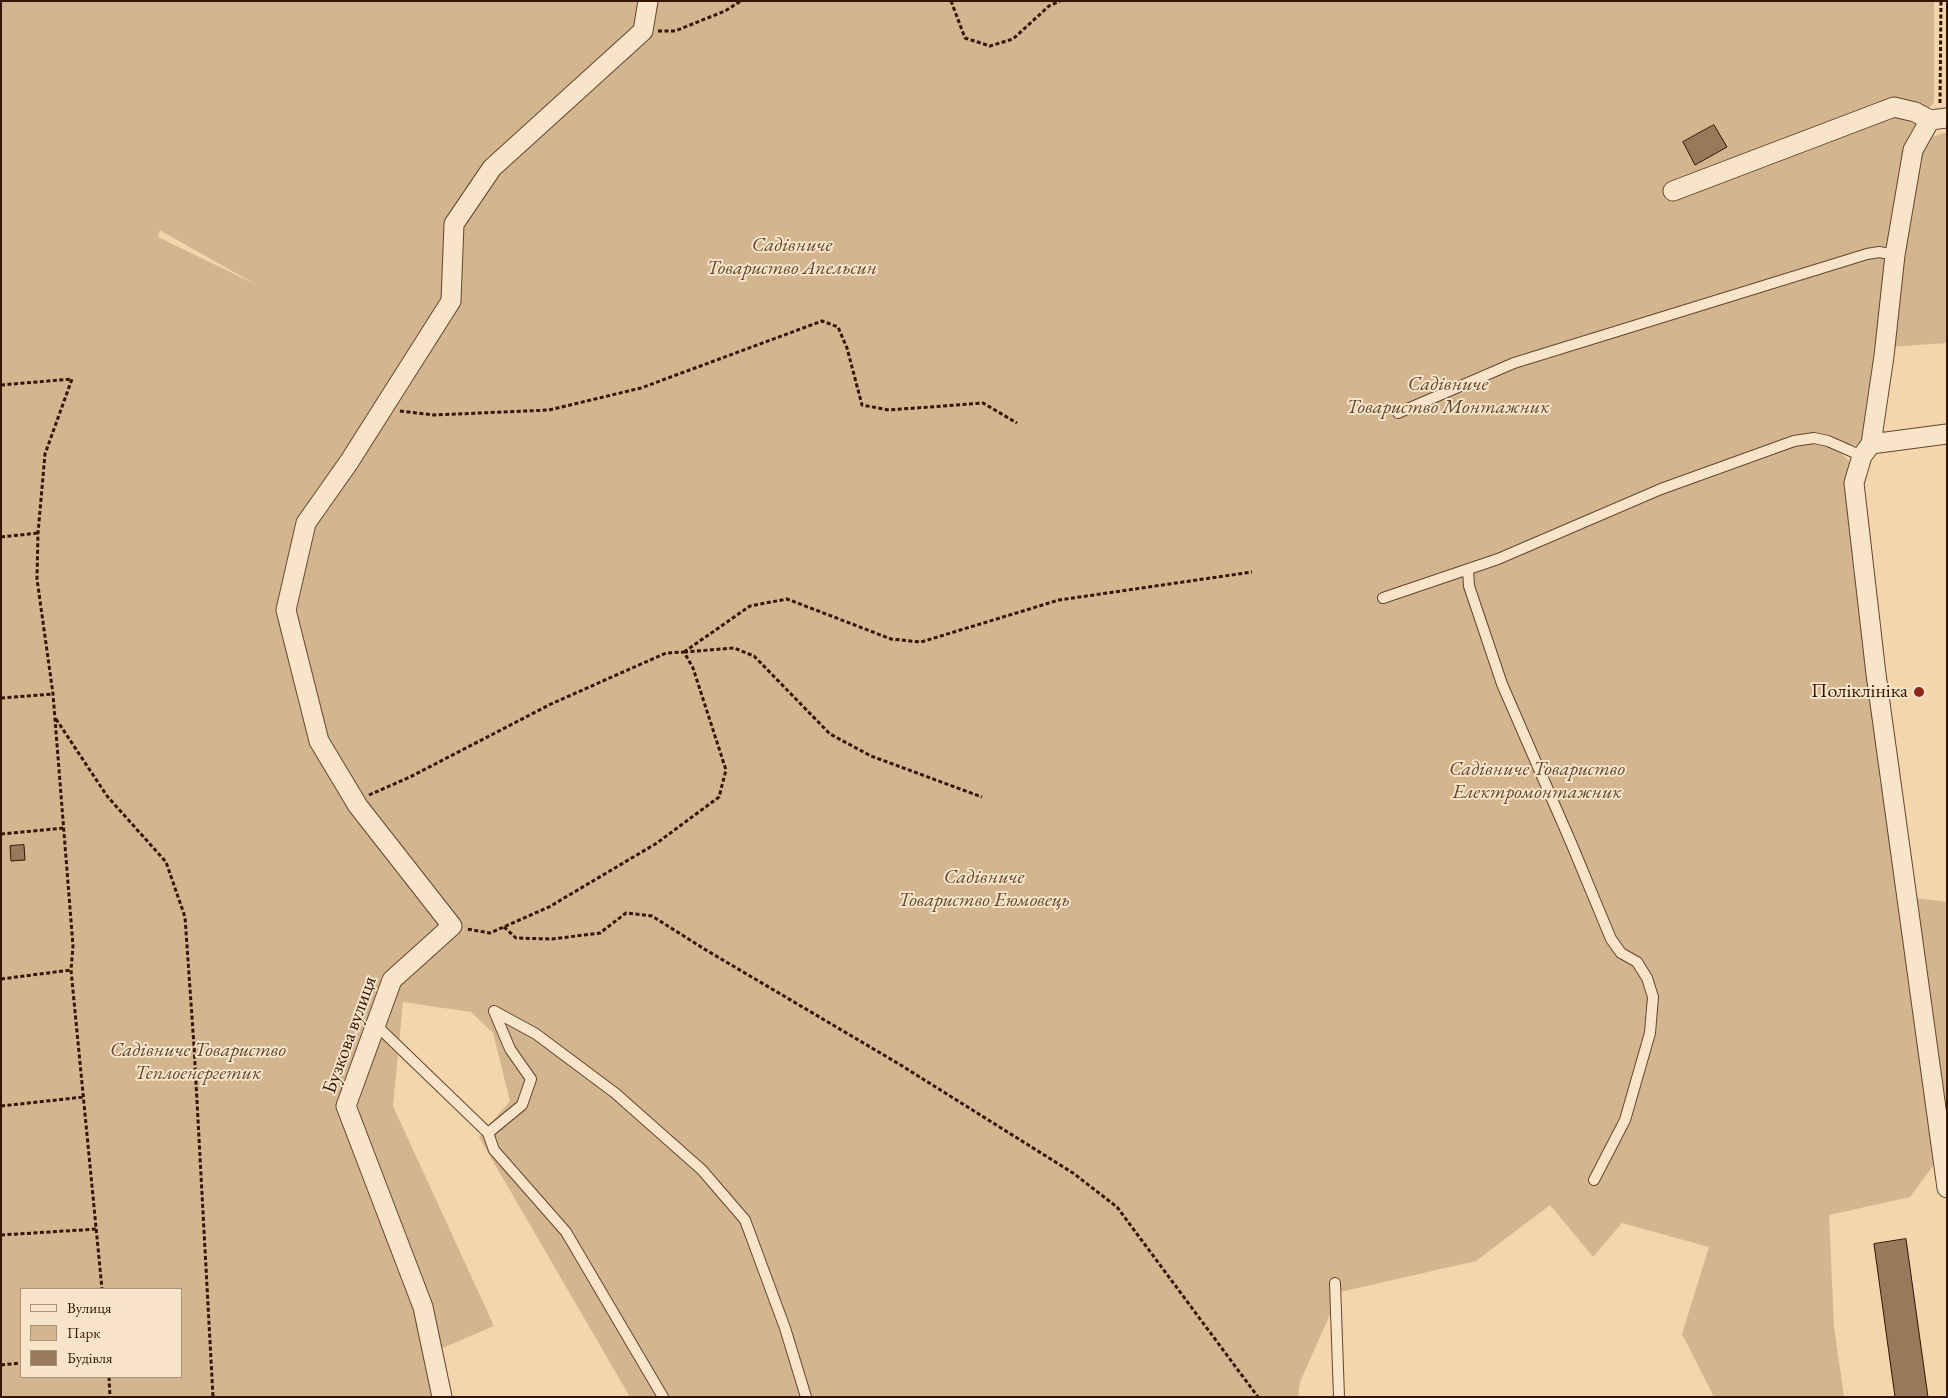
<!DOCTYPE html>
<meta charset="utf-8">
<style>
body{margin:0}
#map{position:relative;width:1948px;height:1398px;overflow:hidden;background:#f3d6ac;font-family:"EB Garamond",serif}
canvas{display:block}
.frame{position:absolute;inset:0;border:2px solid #351504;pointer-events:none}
.legend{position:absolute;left:20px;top:1288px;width:162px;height:90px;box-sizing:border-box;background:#f7e4c9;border:1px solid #a9917a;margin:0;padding:6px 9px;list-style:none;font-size:15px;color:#351504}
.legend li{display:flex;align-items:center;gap:10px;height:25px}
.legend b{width:25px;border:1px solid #a9917a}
</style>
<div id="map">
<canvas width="1948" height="1398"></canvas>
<div class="frame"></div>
<ul class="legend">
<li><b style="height:6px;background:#f7e4c9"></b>Вулиця</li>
<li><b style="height:14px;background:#d3b58f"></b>Парк</li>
<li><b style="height:14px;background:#98795b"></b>Будівля</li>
</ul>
</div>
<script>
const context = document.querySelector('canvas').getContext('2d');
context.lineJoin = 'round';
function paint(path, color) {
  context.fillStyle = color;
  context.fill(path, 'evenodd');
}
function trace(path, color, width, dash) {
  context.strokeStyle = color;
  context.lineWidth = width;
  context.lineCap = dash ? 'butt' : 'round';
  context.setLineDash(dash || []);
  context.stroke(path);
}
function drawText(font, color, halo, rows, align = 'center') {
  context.font = font + ' "EB Garamond",serif';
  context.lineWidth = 4;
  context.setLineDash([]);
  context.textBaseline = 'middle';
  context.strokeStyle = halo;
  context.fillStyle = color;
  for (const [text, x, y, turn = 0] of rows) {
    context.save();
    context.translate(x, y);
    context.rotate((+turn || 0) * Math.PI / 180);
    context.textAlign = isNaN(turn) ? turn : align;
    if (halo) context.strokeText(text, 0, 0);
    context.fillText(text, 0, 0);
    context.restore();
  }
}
paint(new Path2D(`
 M1,1H637L636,52L653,1H1934V102L1909,134L1907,145L1947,132V343L1874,348L1884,356L1862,446L1829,442L1849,461L1898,896L1947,902V1147L1910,1197L1829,1215L1834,1327L1844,1397H1714L1682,1334L1709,1247L1622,1223L1593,1257L1550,1205L1476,1261L1340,1292L1300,1382L1298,1397H630L479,1137L510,1101L493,1033L471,1012L403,1002L393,1106L494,1326L433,1352L448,1397H1ZM160,231H161L257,285L158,237ZM21,1289H181V1377H21Z`), '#d3b58f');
const building = new Path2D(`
 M1714,125L1727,147L1695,165L1683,142Z
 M24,845L25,860L11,861L10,846Z
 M1906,1239L1928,1397H1895L1874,1244Z`);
paint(building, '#98795b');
trace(building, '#351504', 1);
const lane = new Path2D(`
 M1398,413L1514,363L1867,254L1879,252L1895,255
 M1468,569L1469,586L1502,684L1572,845L1611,939L1621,953L1637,962L1647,978L1653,997L1650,1033L1625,1120L1594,1180
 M1383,598L1498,559L1661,489L1794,441L1814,438L1828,441L1862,456
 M494,1011L536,1034L615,1093L702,1170L745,1220L785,1328L806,1397
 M376,1025L488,1133L522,1105L531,1079L510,1049L494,1011
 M488,1133L494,1150L566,1232L663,1397
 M1335,1283L1339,1397`);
const street = new Path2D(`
 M1947,118L1930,120L1913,150L1895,255L1884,356L1871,444L1862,456L1854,483L1876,674L1947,1188
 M1673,191L1894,107L1915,112L1930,120
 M1871,444L1947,434
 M442,1397L423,1307L346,1106L392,980L452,926L358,806L319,741L286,610L306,523L349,462L451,301L454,224L492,168L643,31L648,1`);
trace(lane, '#64452e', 12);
trace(street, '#64452e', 21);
trace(new Path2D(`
 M951,1L965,38L990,46L1013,39L1049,6L1060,1
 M658,31H675L725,11L741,1
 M1940,103L1941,1
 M1,385L72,379L45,454L38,533L37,579L53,694L73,946L71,970L102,1289
 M400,411L434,415L549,410L641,388L822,321L838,327L847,348L862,405L889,410L983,403L1017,423
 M1,537L38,533
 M684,652L750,606L787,599L891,639L921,642L1059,600L1252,572
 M684,652L734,648L754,656L830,734L871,756L982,797
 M1,698L53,694
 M56,719L107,796L166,862L185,917L194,1046L213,1397
 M369,795L410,777L551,704L666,653L684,652L693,668L726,770L719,797L657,843L549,907L490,933L467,929
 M1,834L64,828
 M504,927L516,938L552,939L600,933L626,913L652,916L706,950L899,1064L1073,1173L1117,1207L1258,1397
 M1,979L71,970
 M1,1106L84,1097
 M1,1235L97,1229
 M1,1365L21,1363
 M109,1377L110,1397`), '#351504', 3, [4, 2.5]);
trace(lane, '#f7e4c9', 10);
trace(street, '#f7e4c9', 19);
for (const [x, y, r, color] of [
 [1919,692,6,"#8f2418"]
]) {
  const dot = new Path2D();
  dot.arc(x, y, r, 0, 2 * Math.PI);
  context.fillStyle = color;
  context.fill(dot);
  trace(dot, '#f7e4c9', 2);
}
drawText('italic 20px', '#64452e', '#f7e4c9', [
 ["Садівниче",792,246],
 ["Товариство Апельсин",792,269],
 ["Садівниче",1448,385],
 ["Товариство Монтажник",1448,408],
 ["Садівниче Товариство",1537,770],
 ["Електромонтажник",1537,793],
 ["Садівниче",984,878],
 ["Товариство Еюмовець",984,901],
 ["Садівниче Товариство",198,1051],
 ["Теплоенергетик",198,1074]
]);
drawText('20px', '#351504', '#f7e4c9', [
 ["Поліклініка",1908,692]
], 'right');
drawText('20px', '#351504', '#f7e4c9', [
 ["Бузкова вулиця",350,1035,-70]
]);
</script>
